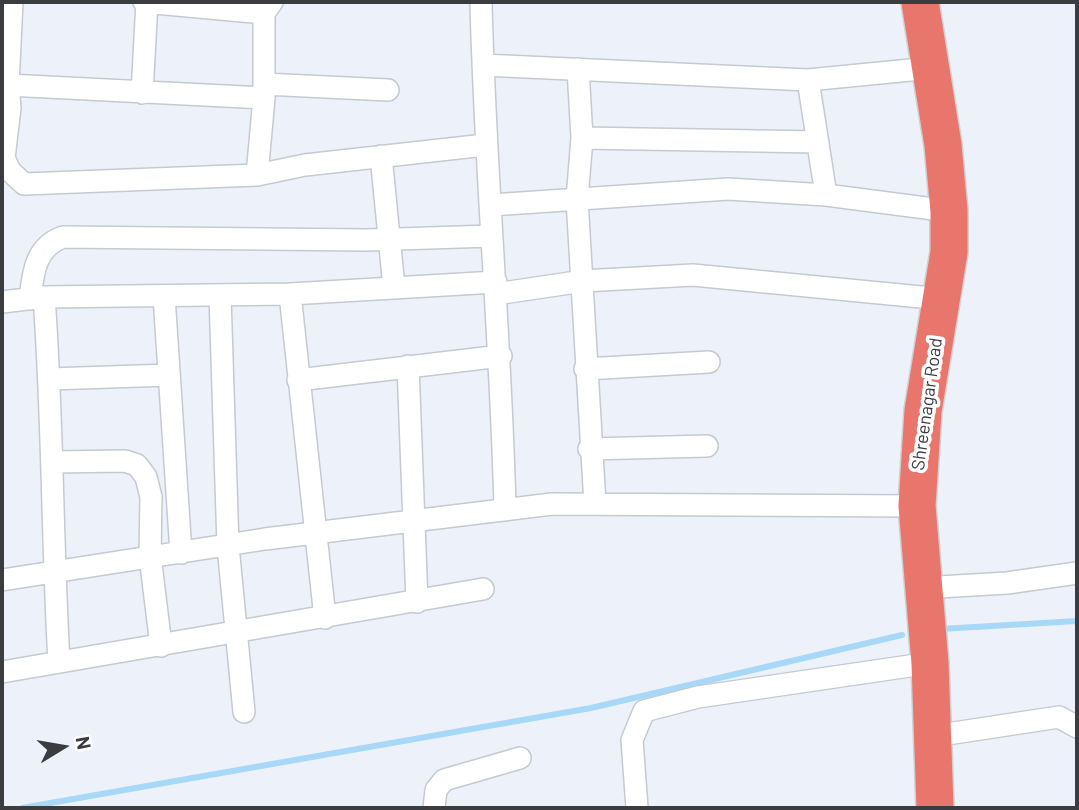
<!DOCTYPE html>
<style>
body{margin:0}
#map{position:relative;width:1079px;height:810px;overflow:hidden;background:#edf2fa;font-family:Barlow,sans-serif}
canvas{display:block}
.frame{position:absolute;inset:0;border:4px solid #3a3c3f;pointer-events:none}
.north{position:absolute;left:28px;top:712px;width:70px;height:70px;-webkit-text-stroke:5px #fff;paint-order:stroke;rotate:79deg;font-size:19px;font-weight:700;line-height:28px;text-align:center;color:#3a3c3f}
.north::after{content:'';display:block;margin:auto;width:24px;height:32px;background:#3a3c3f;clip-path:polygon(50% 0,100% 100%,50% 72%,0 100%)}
</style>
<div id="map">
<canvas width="1079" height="810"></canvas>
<div class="frame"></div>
<div class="north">N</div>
</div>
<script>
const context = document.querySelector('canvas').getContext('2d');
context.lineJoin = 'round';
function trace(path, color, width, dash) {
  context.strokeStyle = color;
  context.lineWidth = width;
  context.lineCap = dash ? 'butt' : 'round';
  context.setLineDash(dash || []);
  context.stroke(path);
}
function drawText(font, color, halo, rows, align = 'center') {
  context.font = font + ' Barlow,sans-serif';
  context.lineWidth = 7;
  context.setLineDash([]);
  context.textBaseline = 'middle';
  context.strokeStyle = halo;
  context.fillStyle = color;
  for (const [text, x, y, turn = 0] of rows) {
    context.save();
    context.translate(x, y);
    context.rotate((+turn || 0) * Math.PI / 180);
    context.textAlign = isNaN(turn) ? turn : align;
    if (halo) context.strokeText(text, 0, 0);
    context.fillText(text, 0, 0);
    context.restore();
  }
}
trace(new Path2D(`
 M940,629L1077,621
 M22,808L591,708L902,635`), '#a7d8f8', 6);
const street = new Path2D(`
 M12,2L8,85L10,108L4,158L10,171L24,184L257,175
 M144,2L264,13V2
 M272,2L264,13V98L257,175L305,165L485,145
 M481,2C485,171 501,340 505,510
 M483,65L808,80L931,68
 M578,69L582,138L577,199L595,504
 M808,80L826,195
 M264,84L388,90
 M8,85L264,98
 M142,93L147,2
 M582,138L818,142
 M381,156L394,287
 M491,205L728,189L826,195L949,211
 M290,294L325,618
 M496,294L583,281L693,275L942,299
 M164,296L181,553
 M220,296L228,546L244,712
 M44,297C53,419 52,541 59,662
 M30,299C33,273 35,247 63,237L366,240L491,236
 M2,302L44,297L290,294L496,282
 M408,366L417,602
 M585,369L709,362
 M50,379L169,375
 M298,380L501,356
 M589,449L707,446
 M52,462L125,461L137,465L146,477L151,497L150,556L161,646
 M2,580L265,539L552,504L917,506
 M922,588L1007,583L1077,573
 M2,672L483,589
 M934,736L1059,717L1077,727
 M434,808L436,790L444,780L520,758
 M637,808L632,740L644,711L698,697L930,663`);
const highway = new Path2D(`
 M920,2L943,145L949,211V252L923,411L917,506L930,663L935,808`);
trace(street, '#c5cad1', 24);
trace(highway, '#d0d0d1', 40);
trace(street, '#fff', 21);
trace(highway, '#e9766c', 37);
drawText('18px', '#3a3c3f', '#fff', [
 ["Shreenagar Road",927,404,-82]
]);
</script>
